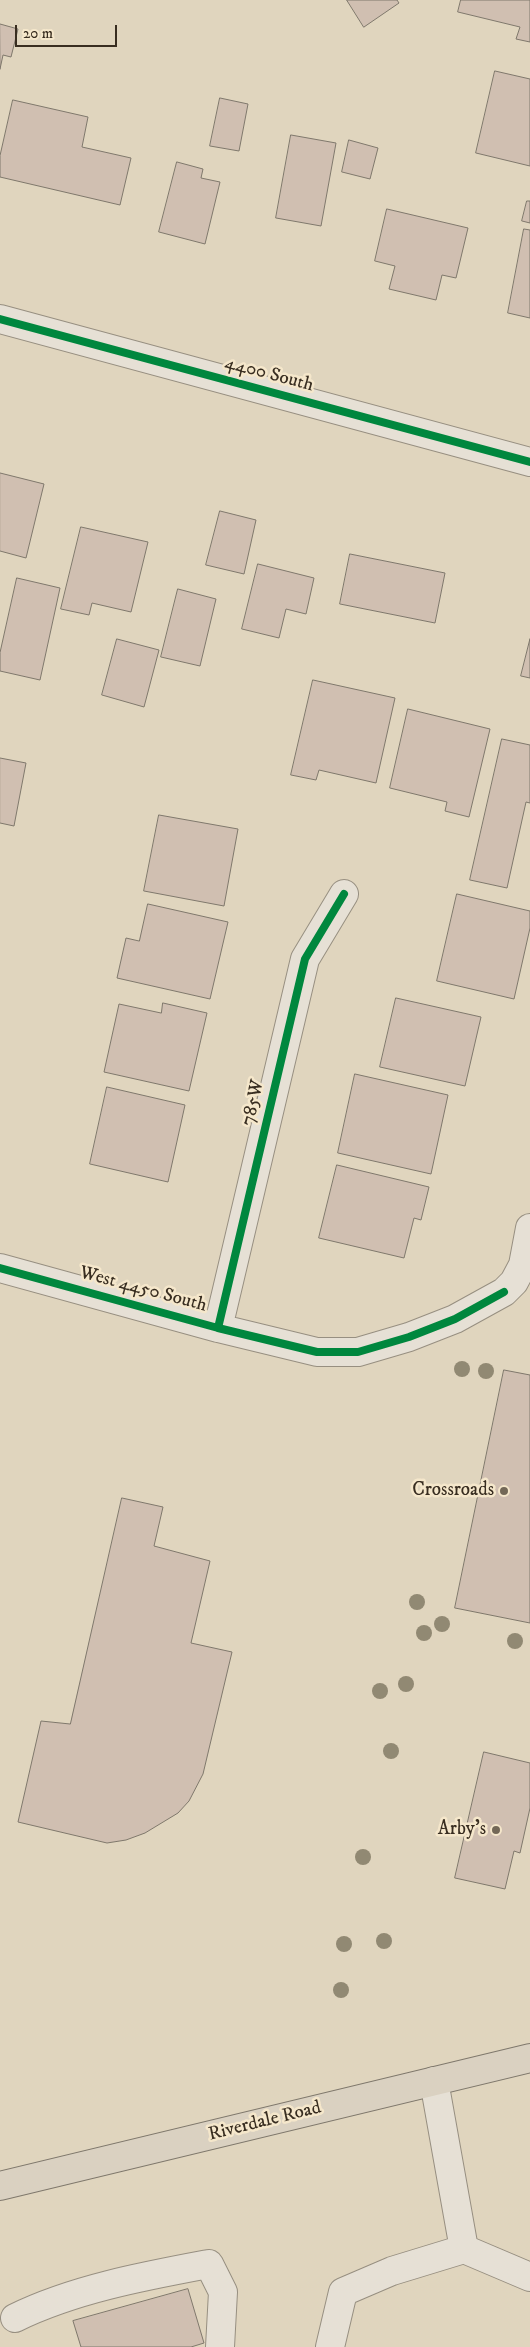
<!DOCTYPE html>
<style>
body{margin:0}
#map{position:relative;width:530px;height:2347px;overflow:hidden;background:#e0d5be;font-family:"IM FELL DW Pica",serif}
canvas{display:block}
.scale{position:absolute;left:15px;top:25px;width:102px;height:22px;box-sizing:border-box;border:2px solid #382d20;border-top:0;padding-left:6px;font-size:15px;line-height:18px;white-space:nowrap;color:#382d20;-webkit-text-stroke:4px #f5e7cb;paint-order:stroke}
</style>
<div id="map">
<canvas width="530" height="2347"></canvas>
<div class="scale">20 m</div>
</div>
<script>
const context = document.querySelector('canvas').getContext('2d');
context.lineJoin = 'round';
function paint(path, color) {
  context.fillStyle = color;
  context.fill(path, 'evenodd');
}
function trace(path, color, width, dash) {
  context.strokeStyle = color;
  context.lineWidth = width;
  context.lineCap = dash ? 'butt' : 'round';
  context.setLineDash(dash || []);
  context.stroke(path);
}
function drawText(font, color, halo, rows, align = 'center') {
  context.font = font + ' "IM FELL DW Pica",serif';
  context.lineWidth = 5;
  context.setLineDash([]);
  context.textBaseline = 'middle';
  context.strokeStyle = halo;
  context.fillStyle = color;
  for (const [text, x, y, turn = 0] of rows) {
    context.save();
    context.translate(x, y);
    context.rotate((+turn || 0) * Math.PI / 180);
    context.textAlign = isNaN(turn) ? turn : align;
    if (halo) context.strokeText(text, 0, 0);
    context.fillText(text, 0, 0);
    context.restore();
  }
}
const building = new Path2D(`
 M347,0H397L399,3L364,27Z
 M461,0H530V42L516,39L520,27L458,12Z
 M0,24L18,29L11,57L3,55L0,69Z
 M495,71L530,79V166L476,153Z
 M220,98L248,104L239,151L210,146Z
 M13,100L88,117L82,147L131,158L120,205L0,177V156Z
 M291,135L336,143L321,226L276,218Z
 M349,140L378,148L370,179L342,172Z
 M177,162L203,169L201,178L220,182L205,244L159,232Z
 M527,201H530V223L522,221Z
 M387,209L468,228L456,278L442,275L436,300L389,289L395,266L375,261Z
 M524,229L530,230V318L508,313Z
 M0,473L44,484L26,558L0,551Z
 M220,511L256,520L244,574L206,565Z
 M81,527L148,542L131,612L92,603L89,615L61,609Z
 M350,554L445,573L435,623L340,604Z
 M258,564L314,578L306,614L286,609L279,638L242,629Z
 M17,578L60,588L40,680L0,671V653Z
 M178,589L216,599L200,666L161,657Z
 M117,639L159,650L144,707L102,695Z
 M530,639V678L521,676Z
 M313,680L395,698L376,783L319,770L316,780L291,775Z
 M408,709L490,729L469,817L445,811L447,802L390,788Z
 M502,739L530,745V803L526,802L507,888L470,880Z
 M0,758L26,763L14,826L0,823Z
 M159,815L238,829L224,906L144,891Z
 M457,894L530,911V928L514,999L437,981Z
 M148,904L228,922L210,999L117,978L126,938L139,941Z
 M396,998L481,1017L465,1086L380,1067Z
 M163,1003L207,1013L189,1091L104,1072L119,1004L161,1013Z
 M355,1074L448,1095L431,1174L338,1153Z
 M107,1087L185,1105L168,1182L90,1164Z
 M337,1165L429,1187L421,1220L414,1218L404,1258L319,1238Z
 M504,1370L530,1375V1623L455,1608Z
 M122,1498L163,1507L154,1546L210,1561L191,1643L232,1652L203,1774L189,1801L178,1813L145,1833L126,1840L107,1843L18,1822L41,1721L70,1724Z
 M484,1752L530,1763V1808L520,1853L514,1851L505,1889L455,1878Z
 M188,2289L204,2343L191,2347H81L73,2321Z`);
paint(building, '#d0bfb1');
trace(building, '#7f786c', 1);
const minor = new Path2D(`
 M0,319L530,462
 M0,1268L218,1328L317,1352H358L409,1337L455,1319L504,1292L514,1282L523,1265L530,1228
 M218,1328L305,959L344,894
 M464,2249L530,2277
 M15,2318C74,2289 145,2276 209,2264L223,2292L220,2347
 M330,2347L343,2292L392,2271L464,2249L434,2081`);
const major = new Path2D(`
 M0,2186L530,2058`);
trace(minor, '#978f81', 30);
trace(major, '#7f786c', 30);
trace(minor, '#e6e0d5', 28);
trace(major, '#dad1c1', 28);
trace(new Path2D(`
 M0,319L530,462
 M0,1268L218,1328L317,1352H358L409,1337L455,1319L504,1292
 M218,1328L305,959L344,894`), '#00873e', 8);
context.fillStyle = '#918973';
for (const [x, y] of [
 [462,1369],
 [486,1371],
 [417,1602],
 [442,1624],
 [424,1633],
 [515,1641],
 [406,1684],
 [380,1691],
 [391,1751],
 [363,1857],
 [384,1941],
 [344,1944],
 [341,1990]
]) {
  context.beginPath();
  context.arc(x, y, 8, 0, 2 * Math.PI);
  context.fill();
}
for (const [x, y, r, color] of [
 [504,1491,5,"#736857"],
 [496,1830,5,"#736857"]
]) {
  const dot = new Path2D();
  dot.arc(x, y, r, 0, 2 * Math.PI);
  context.fillStyle = color;
  context.fill(dot);
  trace(dot, '#f5e7cb', 2);
}
drawText('19px', '#382d20', '#f5e7cb', [
 ["4400 South",269,375,15],
 ["785W",254,1103,-77],
 ["West 4450 South",143,1290,15],
 ["Riverdale Road",265,2122,-14]
]);
drawText('19px', '#382d20', '#f5e7cb', [
 ["Crossroads",494,1491],
 ["Arby's",486,1830]
], 'right');
</script>
